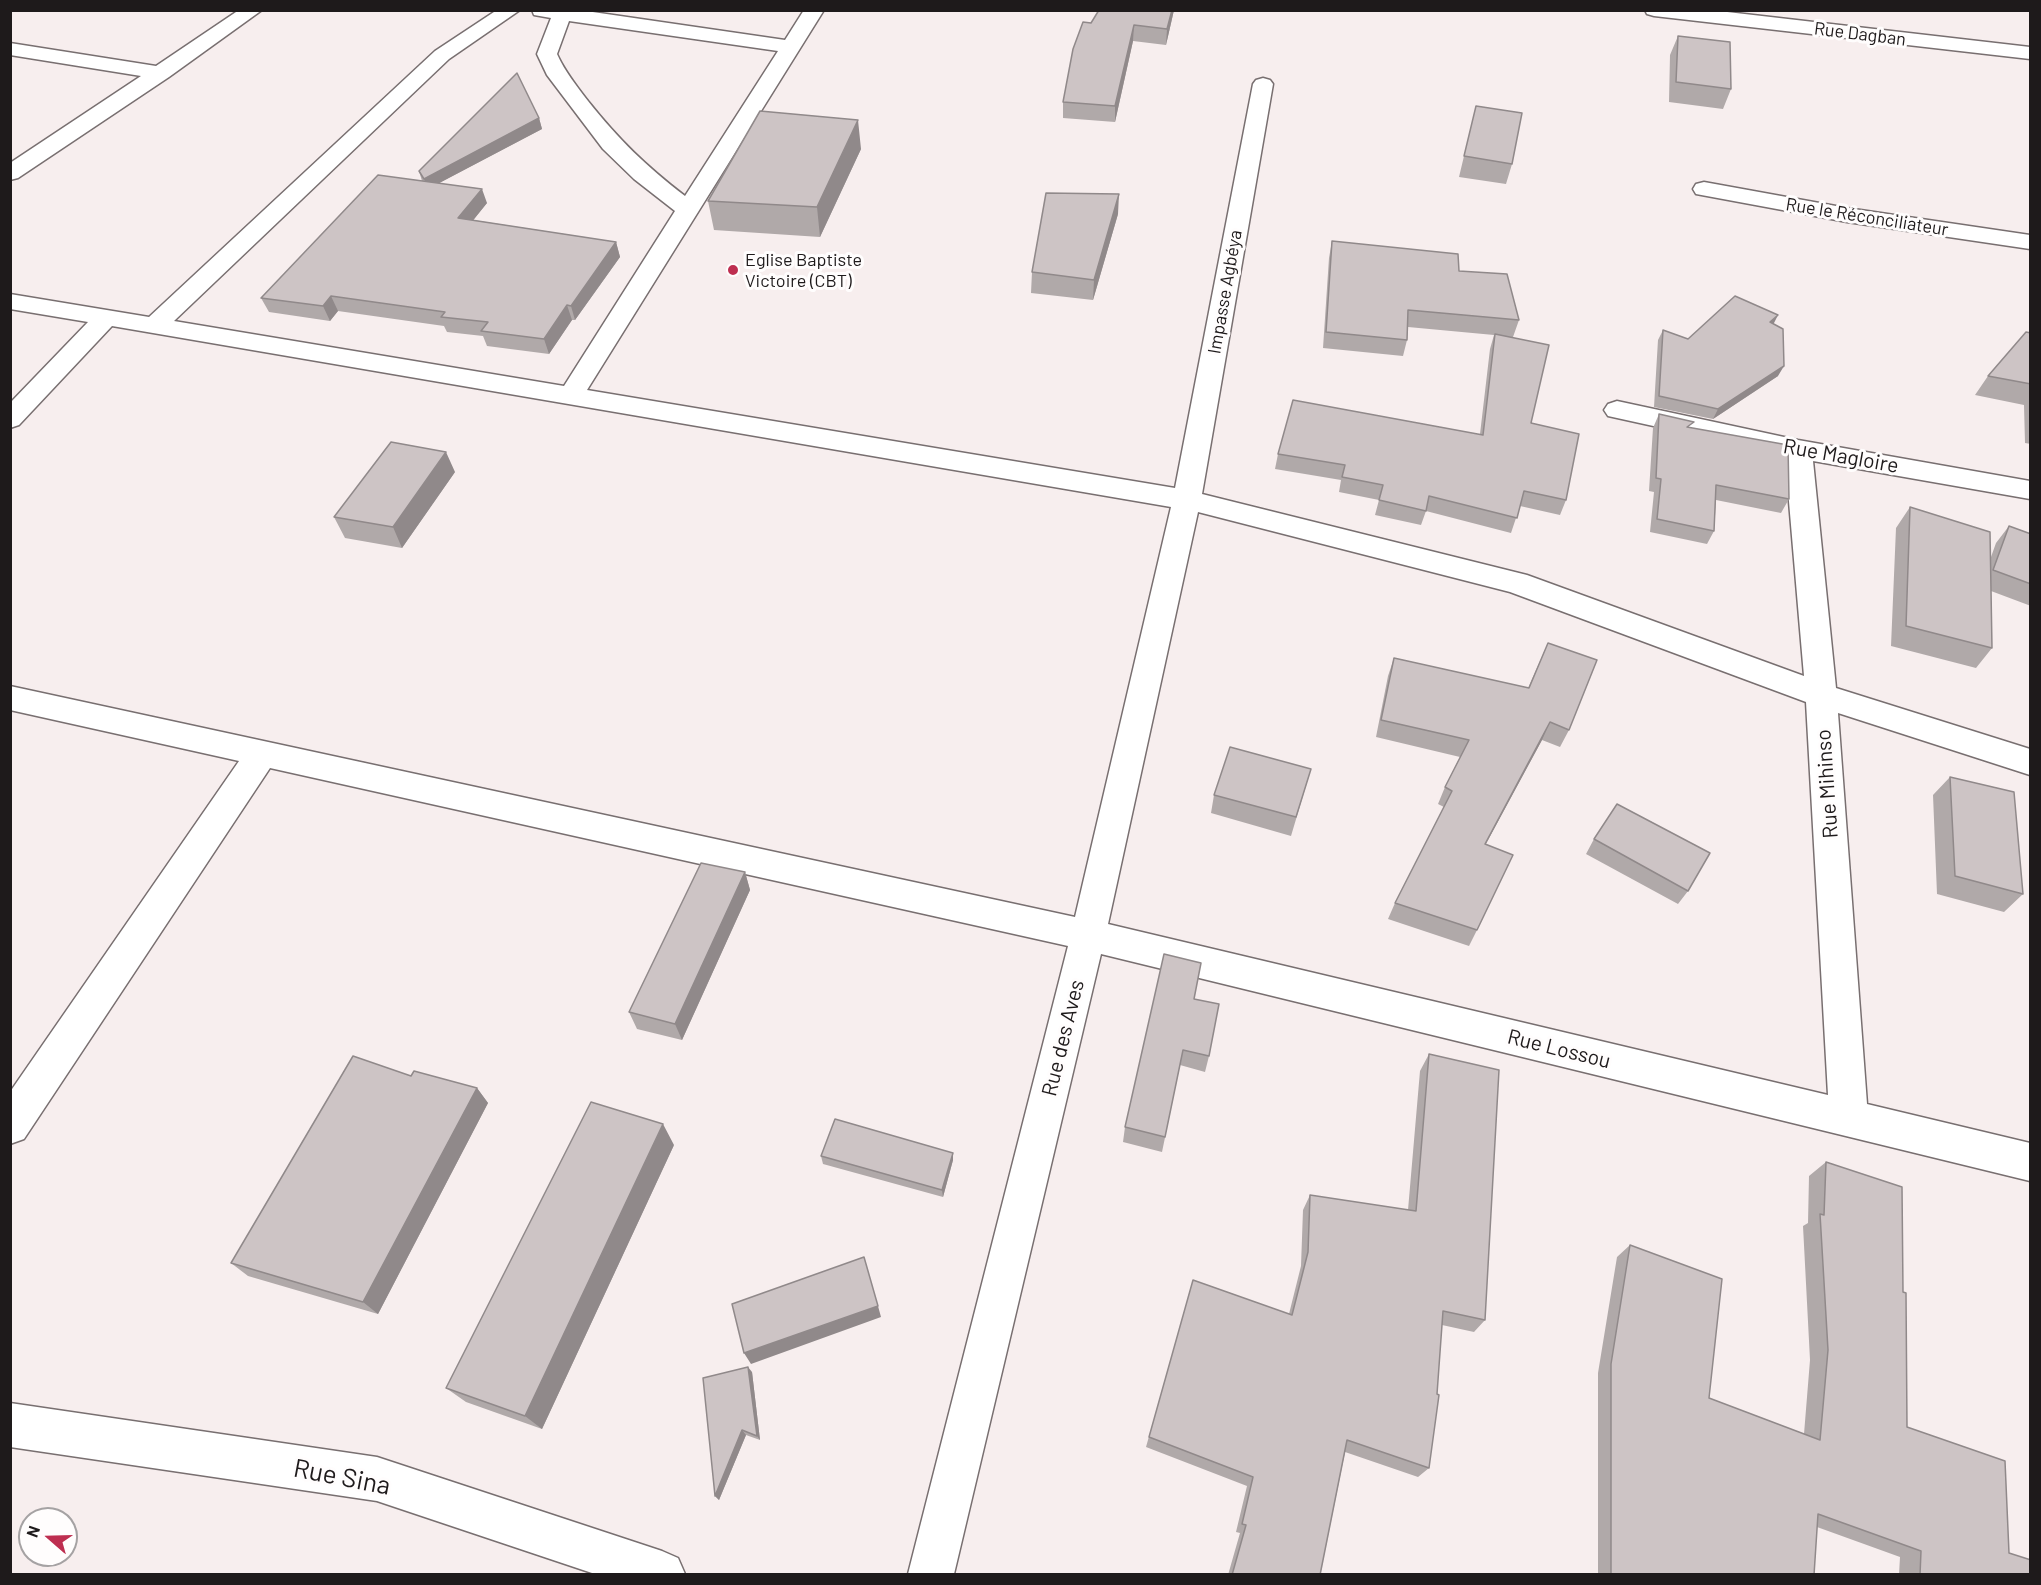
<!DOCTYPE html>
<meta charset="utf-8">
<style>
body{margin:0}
#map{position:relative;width:2041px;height:1585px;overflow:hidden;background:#f7eeee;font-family:Barlow,sans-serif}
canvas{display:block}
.frame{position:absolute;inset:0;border:12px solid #1e1a1b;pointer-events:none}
.north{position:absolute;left:18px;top:1507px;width:60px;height:60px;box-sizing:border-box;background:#fffdfd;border:2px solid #a5a2a3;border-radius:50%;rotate:290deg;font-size:16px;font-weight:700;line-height:24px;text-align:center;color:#1e1a1b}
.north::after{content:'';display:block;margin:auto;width:21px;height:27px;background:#be2e50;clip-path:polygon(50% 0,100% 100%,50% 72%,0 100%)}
</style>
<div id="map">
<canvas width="2041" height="1585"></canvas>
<div class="frame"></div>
<div class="north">N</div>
</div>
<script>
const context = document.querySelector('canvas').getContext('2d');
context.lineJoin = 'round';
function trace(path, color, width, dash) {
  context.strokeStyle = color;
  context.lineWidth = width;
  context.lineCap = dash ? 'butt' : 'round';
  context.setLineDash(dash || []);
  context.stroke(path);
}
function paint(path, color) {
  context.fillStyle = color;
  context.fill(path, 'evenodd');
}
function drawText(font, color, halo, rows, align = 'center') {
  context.font = font + ' Barlow,sans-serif';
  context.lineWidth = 6;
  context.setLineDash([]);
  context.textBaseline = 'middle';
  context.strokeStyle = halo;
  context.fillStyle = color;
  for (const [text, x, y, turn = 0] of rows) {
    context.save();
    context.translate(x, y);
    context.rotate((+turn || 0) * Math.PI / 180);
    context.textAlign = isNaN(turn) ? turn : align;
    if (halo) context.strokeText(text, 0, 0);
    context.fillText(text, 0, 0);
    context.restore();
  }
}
const street = new Path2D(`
 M239,10H262L169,77L18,178L10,180V163L141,76L10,55V43L156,66Z
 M497,10H520L449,59L174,321L564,386L675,211L634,179L603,149L547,75L537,54L551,18L534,15L532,10H579L785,40L804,10H824L587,390L1175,488L1253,84L1256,80L1263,78L1270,80L1273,84L1202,494L1527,575L1804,676L1785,455L1608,416L1604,410L1608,404L1617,401L1798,440L2030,481V499L1813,461L1836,688L2030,749V775L1838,713L1867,1104L2030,1143V1181L1101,954L954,1574H908L1068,946L270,768L24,1139L10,1144V1092L239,761L10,710V686L1075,917L1171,507L112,326L19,425L10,428V403L88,322L10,309V294L149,317L435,51ZM569,21L778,51L685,196C646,166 619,140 588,101C576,85 565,72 557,54ZM1198,512L1510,592L1806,702L1828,1095L1108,924Z
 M1645,10H1710L2030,47V59L1654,16L1647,14Z
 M1704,182L1847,208L2030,235V249L1847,222L1696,194L1693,189L1696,184Z
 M10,1403L377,1457L662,1551L678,1558L685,1574H595L377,1501L10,1447Z`);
trace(street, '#786f70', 3);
paint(street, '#fff');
paint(new Path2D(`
 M1174,10L1166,45L1133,41L1115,122L1063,118V102L1091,23Z
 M1678,36L1731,89L1723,109L1669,102L1670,55Z
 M1476,106L1512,164L1506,184L1459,177Z
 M539,118L542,129L439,183L487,203L473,220L616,242L620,257L575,320H572L549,354L487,346L483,336L447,332L444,326L338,311L330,321L269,312L261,298L422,181L419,171Z
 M861,149L820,237L714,230L708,201Z
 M1118,214L1093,300L1031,293L1032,272Z
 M1332,241L1459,271L1519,320L1513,337L1531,423L1566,500L1560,515L1520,506L1511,533L1426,511L1421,525L1375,515L1379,500L1339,492L1341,480L1275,469L1278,454L1480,434L1490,349L1494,335L1408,327L1407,340L1403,356L1323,348L1329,258Z
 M1773,324L1778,376L1713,419L1654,407L1658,340L1663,330L1688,339Z
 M2031,333V444L2025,443L2024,405L1975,395L1988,376Z
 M1659,414L1692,428L1789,499L1781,513L1716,500L1714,531L1707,544L1650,532L1654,492L1649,491L1653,428Z
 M455,472L402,548L345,538L334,517Z
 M1910,507L1991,557L1996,543L2009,526L2031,534V606L1991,591L1992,648L1976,668L1891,646L1896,528Z
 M1548,643L1569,730L1560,747L1542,740L1486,844L1477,930L1469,946L1388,919L1395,903L1444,807L1438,804L1445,787L1460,757L1376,737L1388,676L1394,658L1528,688Z
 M1311,769L1291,836L1211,813L1214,795Z
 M1950,777L2023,894L2004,912L1937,894L1933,795Z
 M1594,839L1688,891L1678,904L1586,854Z
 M745,872L750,890L682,1040L637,1029L629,1012Z
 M1194,999L1209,1056L1205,1072L1180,1065L1162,1152L1123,1142L1125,1127Z
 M1429,1054L1485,1320L1474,1332L1442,1325L1429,1468L1418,1477L1345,1452L1320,1575H1228L1240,1533L1236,1532L1247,1486L1146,1447L1193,1280L1289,1314L1301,1266L1303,1210L1310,1195L1408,1210L1420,1071Z
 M477,1088L488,1103L378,1314L248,1276L231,1263Z
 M674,1145L542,1429L466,1402L446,1388Z
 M821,1156L953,1160L943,1197L823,1164Z
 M1826,1162L1903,1292L1907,1427L2009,1553L2031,1575H1899L1900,1557L1817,1527L1814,1575H1598V1373L1617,1257L1630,1245L1709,1398L1804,1434L1810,1360L1803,1226L1808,1223L1809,1176Z
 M752,1372L760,1440L746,1435L719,1500L715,1496Z`), '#b0a9a9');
paint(new Path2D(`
 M1172,10H1174L1166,45L1167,29Z
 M1134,25L1133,41L1115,122V106Z
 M539,118L542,129L428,189L424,179Z
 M858,120L861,149L820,237L817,207Z
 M482,189L487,203L463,233L458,218Z
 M1119,194L1118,214L1093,300L1094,280Z
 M616,242L620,257L575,320L571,306Z
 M331,296L338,311L330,321L323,306Z
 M567,305L572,320L549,354L544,339Z
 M1778,315L1773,325L1770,322Z
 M1784,366L1778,376L1713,419L1718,409Z
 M446,452L455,472L402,548L393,527Z
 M1550,722L1542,740L1477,860L1485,844Z
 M745,872L750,890L682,1040L675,1024Z
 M477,1088L488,1103L378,1314L363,1302Z
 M663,1124L674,1145L542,1429L525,1416Z
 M953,1153V1160L943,1197L942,1190Z
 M878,1306L881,1317L751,1364L744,1353Z
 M748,1367L752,1372L760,1440L757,1436Z
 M742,1430L746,1435L719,1500L715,1496Z`), '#90898a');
const building = new Path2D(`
 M1099,10H1172L1167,29L1134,25L1115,106L1063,102L1073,49L1083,22L1091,23Z
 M1678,36L1730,42L1731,89L1676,82Z
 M517,73L539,118L424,179L419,171Z
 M1476,106L1522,113L1512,164L1464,156Z
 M760,111L858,120L817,207L708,201Z
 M378,175L482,189L458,218L616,242L571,306L567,305L544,339L481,331L488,322L441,317L445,312L331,296L323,306L261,298Z
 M1046,193L1119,194L1094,280L1032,272Z
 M1332,241L1458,254L1459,271L1507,274L1519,320L1408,310L1407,340L1326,332Z
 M1735,296L1778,315L1770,322L1783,329L1784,366L1718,409L1659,396L1663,330L1688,339Z
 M2026,332L2031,333V384L1988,376Z
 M1495,334L1549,345L1531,423L1579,434L1566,500L1524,491L1517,518L1429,496L1426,511L1379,500L1383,485L1342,477L1345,465L1278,454L1293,400L1483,435Z
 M1659,414L1694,422L1687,427L1788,445L1789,499L1716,485L1714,531L1657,519L1661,479L1656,478Z
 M391,442L446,452L393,527L334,517Z
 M1910,507L1990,532L1992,648L1906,626Z
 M2009,526L2031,534V584L1993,570Z
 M1548,643L1597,660L1569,730L1550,722L1485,844L1513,855L1477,930L1395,903L1452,791L1445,787L1469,740L1381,720L1394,658L1529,688Z
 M1230,747L1311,769L1296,817L1214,795Z
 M1950,777L2014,792L2023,894L1955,876Z
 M1617,804L1710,853L1688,891L1594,839Z
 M701,863L745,872L675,1024L629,1012Z
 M1164,954L1201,963L1194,999L1219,1004L1209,1056L1183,1050L1165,1137L1125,1127Z
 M1429,1054L1499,1070L1485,1320L1443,1311L1437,1394L1439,1395L1429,1468L1347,1440L1320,1575H1232L1246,1525L1242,1524L1253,1477L1149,1437L1193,1280L1292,1315L1308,1252L1310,1195L1416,1211Z
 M353,1056L411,1076L414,1071L477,1088L363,1302L231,1263Z
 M591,1102L663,1124L525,1416L446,1388Z
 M835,1119L953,1153L942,1190L821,1156Z
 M1826,1162L1902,1187L1903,1292L1906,1293L1907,1427L2005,1461L2009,1553L2031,1560V1575H1920L1921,1551L1818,1514L1814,1575H1611V1364L1630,1245L1722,1279L1709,1398L1820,1440L1828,1350L1820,1214L1824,1215Z
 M864,1257L878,1306L744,1353L732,1304Z
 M748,1367L757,1436L742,1430L715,1496L703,1378Z`);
paint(building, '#cdc4c5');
trace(building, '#90898a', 1.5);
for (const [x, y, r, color] of [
 [733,270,6,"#be2e50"]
]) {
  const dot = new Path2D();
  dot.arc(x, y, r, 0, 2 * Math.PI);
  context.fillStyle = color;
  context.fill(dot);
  trace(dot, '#fffdfd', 2);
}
drawText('18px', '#1e1a1b', '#fffdfd', [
 ["Rue Dagban",1860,34,7],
 ["Rue le Réconciliateur",1867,217,9],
 ["Impasse Agbéya",1225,292,-80]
]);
drawText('18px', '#1e1a1b', '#fffdfd', [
 ["Eglise Baptiste",745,260],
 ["Victoire (CBT)",745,281]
], 'left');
drawText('21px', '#1e1a1b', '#fffdfd', [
 ["Rue Magloire",1841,456,10],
 ["Rue Mihinso",1827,784,-94],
 ["Rue des Aves",1063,1038,-76],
 ["Rue Lossou",1559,1049,14]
]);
drawText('26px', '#1e1a1b', '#fffdfd', [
 ["Rue Sina",342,1477,11]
]);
</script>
